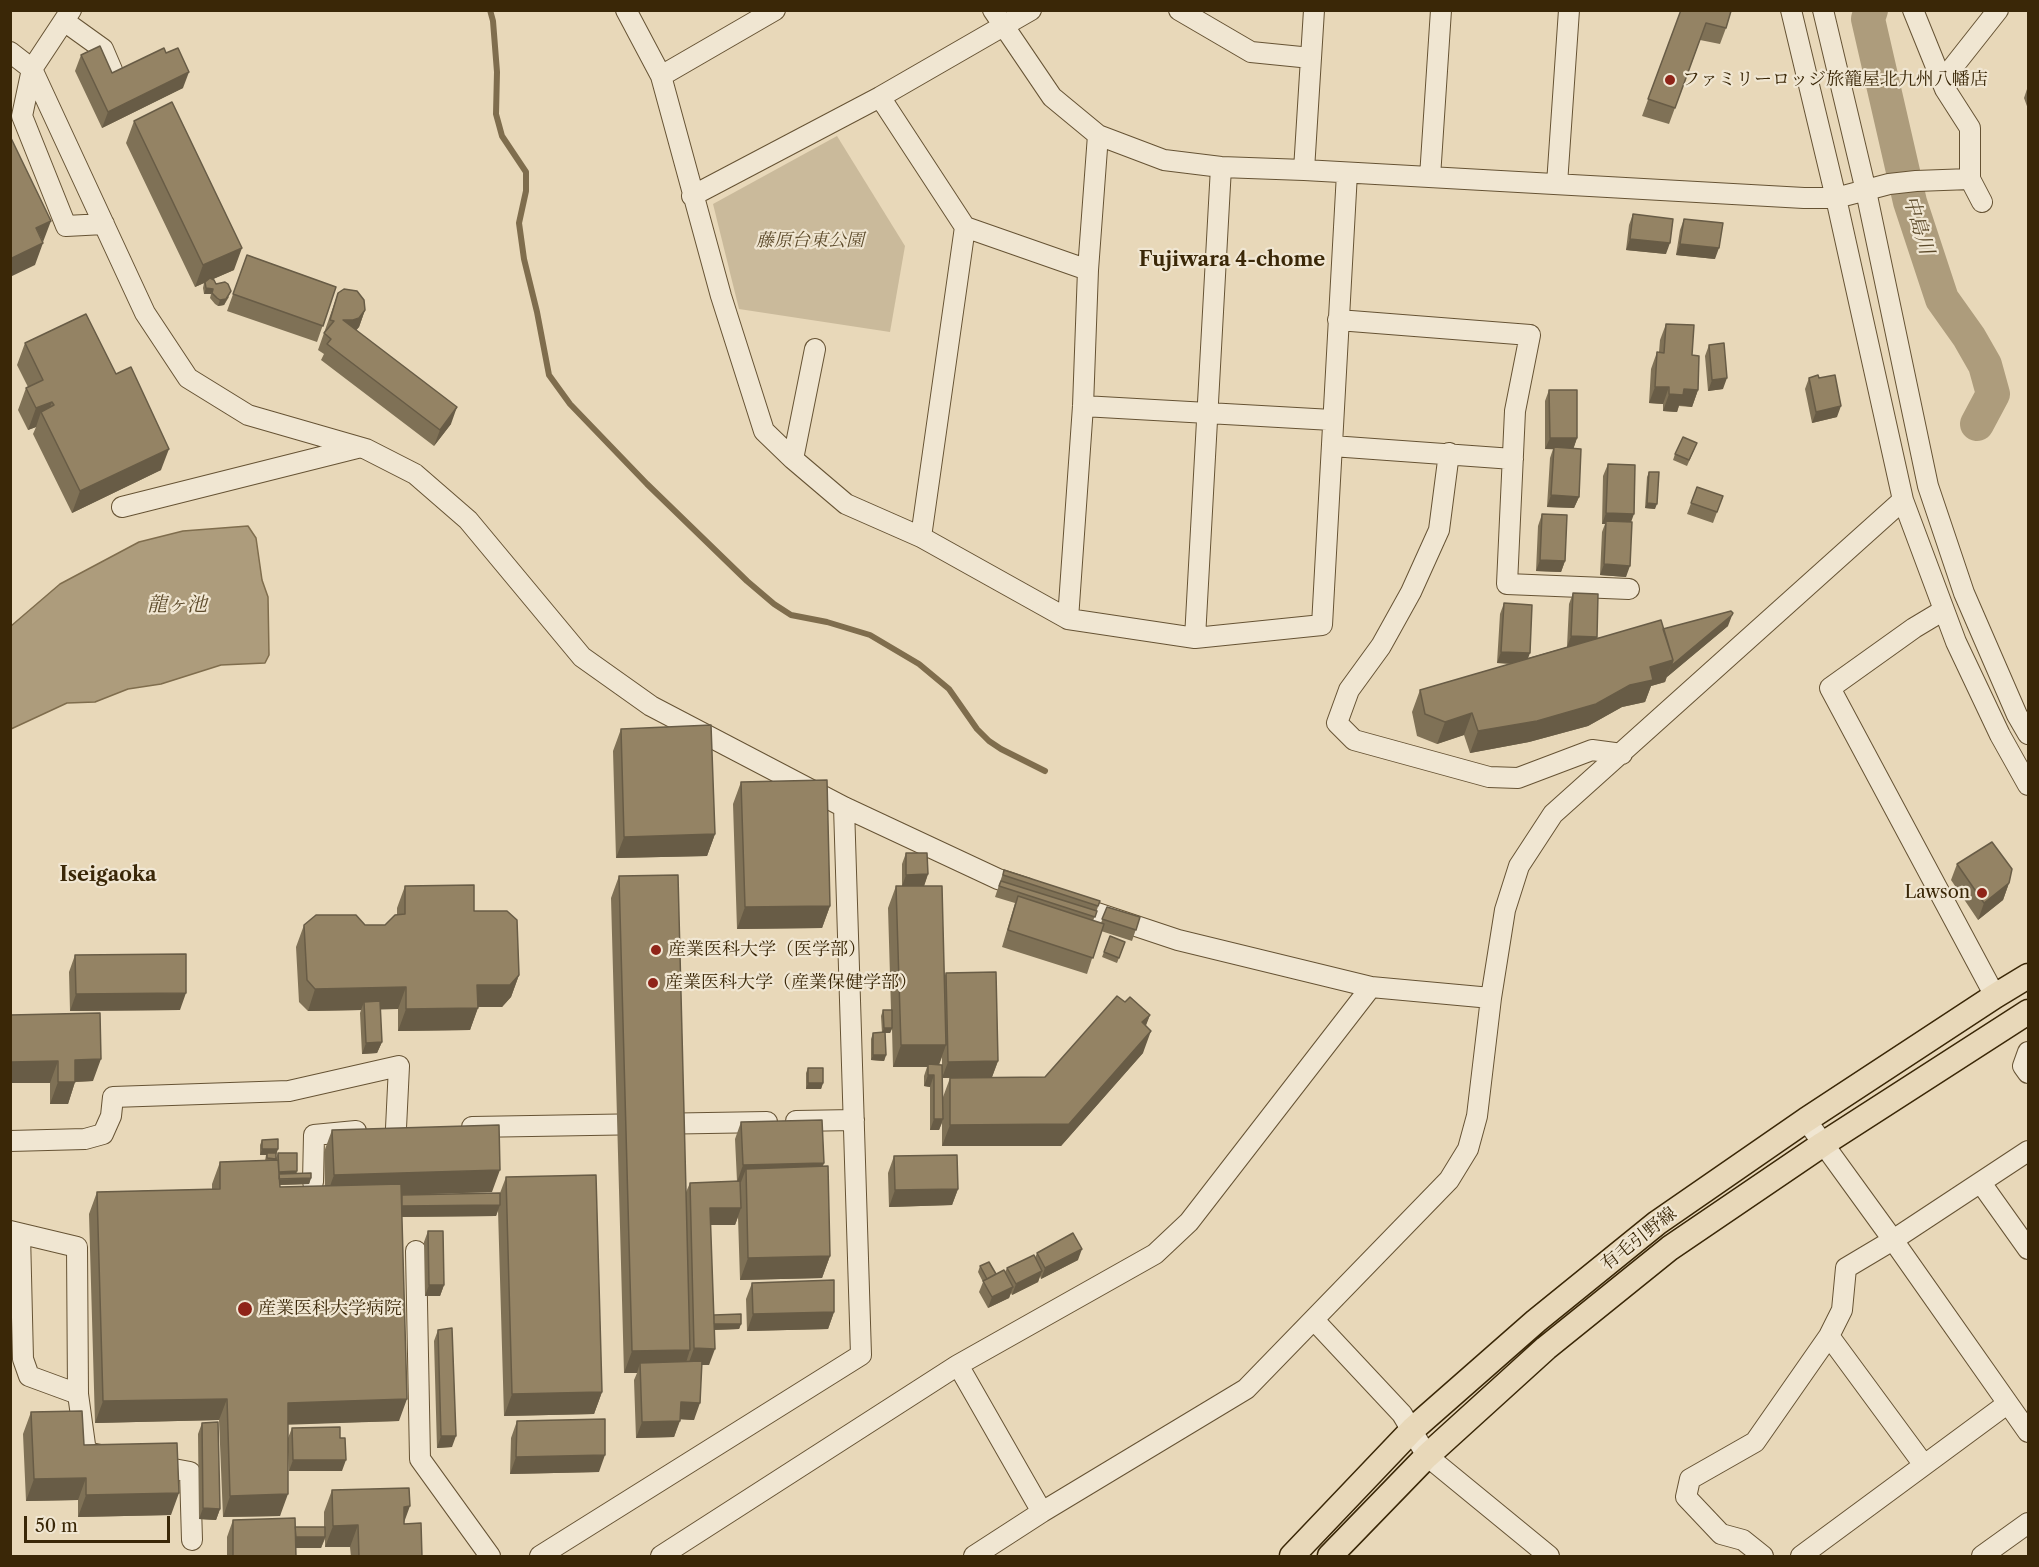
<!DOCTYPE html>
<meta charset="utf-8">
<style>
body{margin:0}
#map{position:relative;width:2039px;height:1567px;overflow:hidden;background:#e8d8b9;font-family:"Libre Caslon Text",serif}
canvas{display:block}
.frame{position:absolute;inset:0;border:12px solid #3a2707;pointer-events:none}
.scale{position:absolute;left:24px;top:1516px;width:146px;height:27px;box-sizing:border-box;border:3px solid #3a2707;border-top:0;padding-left:8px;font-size:18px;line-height:21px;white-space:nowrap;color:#3a2707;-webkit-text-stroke:4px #f0e6d2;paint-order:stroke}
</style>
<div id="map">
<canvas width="2039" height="1567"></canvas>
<div class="frame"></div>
<div class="scale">50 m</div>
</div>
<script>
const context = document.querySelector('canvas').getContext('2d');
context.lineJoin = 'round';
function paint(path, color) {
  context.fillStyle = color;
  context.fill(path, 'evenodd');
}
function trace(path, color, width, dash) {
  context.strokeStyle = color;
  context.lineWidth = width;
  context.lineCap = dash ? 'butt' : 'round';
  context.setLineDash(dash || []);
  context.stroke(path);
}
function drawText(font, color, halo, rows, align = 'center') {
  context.font = font + ' "Libre Caslon Text","Noto Serif JP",serif';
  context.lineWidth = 4.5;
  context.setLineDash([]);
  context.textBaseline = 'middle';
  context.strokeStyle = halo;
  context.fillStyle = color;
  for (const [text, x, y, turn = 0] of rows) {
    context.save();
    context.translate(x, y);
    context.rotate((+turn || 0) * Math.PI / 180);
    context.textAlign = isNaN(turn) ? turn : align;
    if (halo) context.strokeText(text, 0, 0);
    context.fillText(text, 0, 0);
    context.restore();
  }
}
paint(new Path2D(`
 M837,136L905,246L890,332L739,309L713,204Z`), '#caba9b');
const water = new Path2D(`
 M248,526L256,538L262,580L268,597L269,655L265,663L221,665L161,684L128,689L95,702L67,703L11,729V626L60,584L139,542L183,531Z`);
paint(water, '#ad9c7c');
trace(water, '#7f6d4d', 1.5);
trace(new Path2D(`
 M490,10L493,21L497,72L496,114L502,136L526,172V191L519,223L524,259L537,312L549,375L570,404L647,484L747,581L774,604L791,615L827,622L870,635L919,664L949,689L977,729L989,741L1001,749L1045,771`), '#7f6d4d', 6);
trace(new Path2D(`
 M1871,10L1868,19L1910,202L1942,299L1969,337L1985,365L1993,394L1977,424`), '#ad9c7c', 34);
const minor = new Path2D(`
 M71,10L32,69L22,116L66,226L104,224
 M626,10L661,76L721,296L764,431L793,459L846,504L921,537L1068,619L1195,638L1322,625L1347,173
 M993,10L1052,97L1098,135L1164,160L1221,167L1304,170L1804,198H1836L1889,184L1916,181L1970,179L1982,202
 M1179,10L1251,52L1311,58
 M1791,10L1836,198L1903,500L1956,642L2000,735L2028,785
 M1823,10L1866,191L1928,486L1964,593L2017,715L2028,734
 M1913,10L1945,89L1970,128V179
 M64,21L103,49L112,70
 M10,52L32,69L145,313L188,378L248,415L366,449L415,474L468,520L582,657L651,706L844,807L998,879L1026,888
 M661,76L775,10
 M1945,89L1953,67L1998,10
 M880,97L965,227L1088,270
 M1304,170L1314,10
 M1430,177L1441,10
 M1557,184L1569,10
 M692,196L880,97L1031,10
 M1338,320L1530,335L1515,411L1507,584L1629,589
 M1083,406L1332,420
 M1332,446L1513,459
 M1449,453L1439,530L1411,592L1381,646L1349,690L1337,723L1354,740L1489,777L1518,778L1592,750L1622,754
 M793,459L815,349
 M122,507L357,448
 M921,537L965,227
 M1944,610L1914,628L1830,688L1995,996
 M1068,619L1083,406L1088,270L1098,135
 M1195,638L1221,167
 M1070,904L1178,940L1371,987L1491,998
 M2028,1052L2023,1066L2028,1073
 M1806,1120L1893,1240L2028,1432
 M796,1121L854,1120
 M472,1127L767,1122
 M10,1141L85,1139L103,1134L111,1116L113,1097L289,1091L399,1066L396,1128
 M313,1182L314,1135L356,1131
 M1981,1183L2028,1249
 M10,1231L77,1247L78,1394L29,1376L23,1359L20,1234
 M416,1251L420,1459L490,1556
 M1314,1320L1402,1414L1427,1456L1549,1556
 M1829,1336L1924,1465
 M958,1365L1042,1512
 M78,1394L86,1452L105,1456
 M152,1465L190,1472L192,1540
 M540,1556L861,1355L844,807
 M661,1556L958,1365L1155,1254L1189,1222L1371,987
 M974,1556L1042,1512L1246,1389L1449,1180L1468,1149L1477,1116L1491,998L1505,910L1519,866L1553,814L1903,500
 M1763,1556L1743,1540L1721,1534L1686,1497L1690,1479L1755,1442L1829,1336L1842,1310L1846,1268L1893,1240L2028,1151
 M1801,1556L2007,1404
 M1982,1556L2028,1523`);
const major = new Path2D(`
 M1292,1556L1413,1429L1536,1321L1657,1223L1806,1120L1995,996L2028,976
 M1330,1556L1427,1456L1546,1348L1670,1248L1823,1144L2028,1012`);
trace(minor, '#665334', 22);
trace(major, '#3a2707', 27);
trace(minor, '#f0e6d2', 20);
trace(major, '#e8d8b9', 24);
paint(new Path2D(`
 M1681,10L1726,28L1720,44L1700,40L1669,124L1642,116Z
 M81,55L112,73L183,88L102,128L75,71Z
 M2028,86V109L2024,98Z
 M134,121L234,270L213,279L216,284L229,297L224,305L218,306L215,304L210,298L211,294H204L203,288L204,283L195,287L126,143Z
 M1633,214L1666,254L1626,250L1629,225Z
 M1684,219L1715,259L1676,255L1680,230Z
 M247,255L336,287L317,342L227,311Z
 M338,293L365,310L359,327L356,330L451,424L434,446L321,360L324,354L318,350Z
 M1666,324L1692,355L1698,390L1692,407L1679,406L1677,412L1663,411V404L1649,403L1651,369L1657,352H1659L1660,340Z
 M25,343L161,470L72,513L33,434L36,427L28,430L18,410L26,388L28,387L17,365Z
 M1709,345L1723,389L1708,391L1705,356Z
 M1809,378L1837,417L1812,423L1805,389Z
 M1549,390L1577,438L1573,449L1579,497L1574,508L1547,507L1550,458L1553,449H1545V401Z
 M1695,448L1687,466L1673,460L1675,454Z
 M1608,464L1631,522L1626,577L1600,575L1602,532L1605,524H1602L1603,476Z
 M1649,472L1655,509L1645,508L1647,477Z
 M1697,487L1723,496L1713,523L1687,514Z
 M1542,514L1565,561L1561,572L1536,571L1538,526Z
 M1573,593L1597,637L1596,638L1663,629L1728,626L1667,677V676L1665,682L1651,686L1645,702L1622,707L1588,726L1529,742L1470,753L1464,735L1437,744L1417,736L1412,712L1420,690L1510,664L1497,663L1500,614L1504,603L1528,658L1567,647L1569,604Z
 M621,729L715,834L707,856L616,858L613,751Z
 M741,782L830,906L822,928L737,929L733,804Z
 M906,853L928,874L924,886H902V864Z
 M1957,864L2009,883L2003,900L1978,920L1951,880Z
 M1004,870L1100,901L1093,921L1101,923L1107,907L1140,917L1132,941L1101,931L1087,974L1002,947L1015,903L995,897Z
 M619,876L686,1192L690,1183L737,1181L735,1139L741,1122L824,1163L822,1167L830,1256L822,1278L740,1280L738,1217L735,1225H710L714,1315L741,1324L739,1329L714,1330L709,1365H701L694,1420L680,1419L674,1437L636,1438L634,1380L637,1373H624L611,898Z
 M405,886L474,911L519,975L511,997L502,1007H478L470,1030L398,1031V1009H380L382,1042L377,1053L362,1054L360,1013L361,1010L308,1011L299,1002L296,947L304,925H385L397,915V908Z
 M896,886L944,978L946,973L998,1061L992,1077H1045L1125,1002L1150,1015L1145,1026L1143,1053L1061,1146H942V1123L939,1130H930V1087L924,1086V1076L927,1067H893L892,1029L890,1033H885L886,1055L884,1061L871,1060V1039L873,1033H882L881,1016L883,1010H891L888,908ZM942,1057V1065H939ZM943,1078H950L943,1097Z
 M1110,936L1125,942L1117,963L1102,957Z
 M75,955L180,1010L70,1011L69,972Z
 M10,1015L93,1081L75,1082L68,1104H50V1083Z
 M808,1068L823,1083L821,1089H806V1073Z
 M332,1130L492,1192L402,1195L500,1193L506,1177L602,1392L594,1414L504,1416L498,1210L496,1216L402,1217L399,1421L288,1424V1438L292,1428L342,1471H289L288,1452L280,1516L223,1517L219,1420L95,1423L89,1214L97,1192L212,1189V1184L220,1162L265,1161L266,1155H260V1145L262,1140L278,1149L276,1153V1158L278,1153L297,1173L311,1178L309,1184L280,1185V1187L325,1186L324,1152Z
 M894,1156L958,1189L952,1205L889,1207L888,1173Z
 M428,1231L444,1285L440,1296H425L424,1242Z
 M1037,1253L1078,1260L1041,1279L1040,1276L1038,1282L1012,1295L1011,1293L1009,1298L988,1308L979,1292L983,1282L978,1272L980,1266L996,1274L1005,1272L1007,1268L1035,1258Z
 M752,1283L834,1312L828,1329L747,1331L746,1299Z
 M438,1330L452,1447L437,1448L434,1341Z
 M31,1412L84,1445L171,1515L78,1517V1500L26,1501L23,1434Z
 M517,1421L599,1472L510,1474L511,1438Z
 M202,1423L220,1509L216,1520L199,1519L198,1434Z
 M332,1490L404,1523L422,1557H351L350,1547H325V1539L321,1548H296V1557H227V1537L233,1520L295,1527H324V1512Z`), '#7f7156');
paint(new Path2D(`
 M189,72L183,88L102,128L108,112Z
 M51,221L43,242L36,228Z
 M1630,239L1670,243L1666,254L1626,250Z
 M43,243L35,265L10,277V259Z
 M1680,244L1719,248L1715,259L1676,255Z
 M242,248L234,270L195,287L203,265Z
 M206,288L213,289L211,294H204Z
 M231,291L224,305L218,306L220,300Z
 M365,310L359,327L353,334L343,320Z
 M1727,378L1723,389L1708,391L1712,380Z
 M1655,387H1669L1663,404L1649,403Z
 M1684,389L1698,390L1692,407L1679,405L1677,412L1663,411L1669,394Z
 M52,402L45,420L41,412L36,427L28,430L36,408Z
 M1841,406L1837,417L1812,423L1816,412Z
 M457,407L451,424L434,446L440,430Z
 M1550,438H1577L1573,450L1545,449Z
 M169,449L161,470L72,513L80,491Z
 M1551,495L1579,497L1574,508L1547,507Z
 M1647,503L1657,504L1655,509L1645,508Z
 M1606,513L1634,514L1630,525L1606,521L1605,524H1602Z
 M1540,560L1565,561L1561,572L1536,571Z
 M1604,564L1630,566L1626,577L1600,575Z
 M1733,613L1728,626L1667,677L1671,666Z
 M1571,636L1597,637L1593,648L1567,647Z
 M1501,652L1530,653L1526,664L1497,663Z
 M1673,660L1665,682L1651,686L1645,702L1622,707L1588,726L1529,742L1470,753L1478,731L1650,667Z
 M1472,713L1464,735L1437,744L1445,722Z
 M715,834L707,856L616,858L624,837Z
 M928,874L924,886H902L906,875Z
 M2009,883L2003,900L1978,920L1984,903Z
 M830,906L822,928L737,929L745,907Z
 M519,975L511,997L502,1007H469L477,985Z
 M406,987L398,1009L364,1010V1002L361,1010L308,1011L315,989Z
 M186,993L180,1010L70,1011L76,994Z
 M478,1008L470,1030L398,1031L406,1009Z
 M1150,1015L1142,1036V1022Z
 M884,1028H892L890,1033H882Z
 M1151,1031L1143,1053L1061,1146H942L950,1125Z
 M382,1042L377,1053L362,1054L366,1043Z
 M901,1045H946L938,1067L928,1064L927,1067H893Z
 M873,1055H886L884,1061L871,1060Z
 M101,1059L93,1081L73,1082H75L68,1104H50L58,1082L75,1060Z
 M58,1061L50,1083H10V1062Z
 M998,1061L992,1077L942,1078L948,1062Z
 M928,1075H934L930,1087L924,1086Z
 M808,1083H823L821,1089H806Z
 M934,1119H943L939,1130H930Z
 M262,1149H278L276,1155H260Z
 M824,1163L818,1179L746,1169L741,1182H737L743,1165Z
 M500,1170L492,1192L326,1197L334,1175Z
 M297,1171L295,1177H278V1172Z
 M311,1178L309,1184L276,1185L278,1180Z
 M958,1189L952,1205L889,1207L895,1190Z
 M500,1205L496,1216L396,1217L400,1206Z
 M710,1208H741L735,1225H704Z
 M1082,1249L1078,1260L1041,1279L1045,1268Z
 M830,1256L822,1278L740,1280L748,1258Z
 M1042,1271L1038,1282L1012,1295L1016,1284Z
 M429,1285H444L440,1296H425Z
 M1013,1287L1009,1298L988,1308L992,1297Z
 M834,1312L828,1329L747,1331L753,1314Z
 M712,1324H741L739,1329L710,1330Z
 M694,1348L715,1349L709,1365H688Z
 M690,1350L683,1372L640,1363L637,1373H624L632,1351Z
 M602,1392L594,1414L504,1416L512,1394Z
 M227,1399L219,1420L95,1423L103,1401Z
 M407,1399L399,1421L280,1425L288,1403Z
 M681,1402L700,1403L694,1420L675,1419Z
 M680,1421L674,1437L636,1438L642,1422Z
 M441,1436H456L452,1447L437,1448Z
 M605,1455L599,1472L510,1474L516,1457Z
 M293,1460H346L342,1471H289Z
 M86,1478L78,1500L26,1501L34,1479Z
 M179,1493L171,1515L78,1517L86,1495Z
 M288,1494L280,1516L223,1517L230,1496Z
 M410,1506L402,1528L404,1507Z
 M203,1508L220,1509L216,1520L199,1519Z
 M358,1525L350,1547H325L333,1526Z
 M293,1537H325L321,1548H289Z`), '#685c46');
const building = new Path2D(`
 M1681,10L1731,11L1726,28L1706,23L1675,108L1648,99Z
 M100,46L112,73L164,48L166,53L178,48L189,72L108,112L81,55Z
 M172,102L242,248L203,265L134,121Z
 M10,136L51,221L36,228L43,243L10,259Z
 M1633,214L1673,219L1670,243L1630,239Z
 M1684,219L1723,223L1719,248L1680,244Z
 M247,255L336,287L323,326L233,294Z
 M210,278L214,280L216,284L225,282L228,284L231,291L226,299L220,300L217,298L212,293L213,289L206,288L205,282Z
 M344,289L357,291L364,300L365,310L359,318L353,320H343L457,407L440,430L327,344L331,339L324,333L334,321L330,320L338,293Z
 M86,314L116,374L131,367L169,449L80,491L41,412L54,405L52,402L36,408L26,388L43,380L25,343Z
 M1666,324L1694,325L1692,355L1699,356L1698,390L1684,389L1683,395L1669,394V387H1655L1657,352L1664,353Z
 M1724,343L1727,378L1712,380L1709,345Z
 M1818,375L1819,378L1835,375L1841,406L1816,412L1809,378Z
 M1549,390H1577V438H1550Z
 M1683,437L1697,443L1689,460L1675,454Z
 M1554,447L1581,449L1579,497L1551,495Z
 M1608,464L1635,465L1634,514L1606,513Z
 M1649,472H1659L1657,504L1647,503Z
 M1697,487L1723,496L1717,512L1691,503Z
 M1542,514L1567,515L1565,561L1540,560Z
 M1606,521L1632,522L1630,566L1604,564Z
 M1573,593L1598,594L1597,637L1571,636Z
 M1504,603L1532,605L1530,653L1501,652Z
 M1731,611L1733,613L1732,615L1671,666L1673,660L1663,629Z
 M1661,620L1673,660L1650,667L1653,680L1630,685L1596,704L1537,721L1478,731L1472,713L1445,722L1425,714L1420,690Z
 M711,725L715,834L624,837L621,729Z
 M827,780L830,906L745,907L741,782Z
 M1992,842L2012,869L2009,883L1984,903L1957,864Z
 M906,853H927L928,874L906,875Z
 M1004,870L1100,901L1098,906L1003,875Z
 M678,875L690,1350L632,1351L619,876Z
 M1001,881L1097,911L1095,917L999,886Z
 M474,885V911H507L517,920L519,975L510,985H477L478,1008L406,1009V987L315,989L307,980L304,925L316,915H356L365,925H385L395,915L405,914V886Z
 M896,886H942L946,1045H901Z
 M1018,896L1104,924L1093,958L1008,930Z
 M1107,907L1140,917L1136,930L1102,919Z
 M1110,936L1125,942L1119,958L1104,952Z
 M186,954V993L76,994L75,955Z
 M996,972L998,1061L948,1062L946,973Z
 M1117,996L1125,1002L1130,997L1150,1015L1142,1022L1151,1031L1069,1124L950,1125V1078L1045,1077Z
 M380,1001L382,1042L366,1043L364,1002Z
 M883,1010H892V1028H884Z
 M100,1013L101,1059L75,1060V1082H58V1061L10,1062V1015Z
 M885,1032L886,1055H873V1033Z
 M928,1064L942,1065L943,1119H934V1075H928Z
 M808,1068H823V1083H808Z
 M822,1120L824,1163L743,1165L741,1122Z
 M499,1125L500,1170L334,1175L332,1130Z
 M278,1139V1149H262V1140Z
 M267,1153H276V1159L267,1158Z
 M278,1153H297V1171L279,1172Z
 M957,1155L958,1189L895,1190L894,1156Z
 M278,1160L280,1187L401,1184L407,1399L288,1403V1494L230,1496L227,1399L103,1401L97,1192L220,1189V1162Z
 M828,1166L830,1256L748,1258L746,1169Z
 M311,1173V1178L279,1179V1174Z
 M596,1175L602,1392L512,1394L506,1177Z
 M740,1181L741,1208H710L715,1349L694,1348L690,1183Z
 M500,1193V1205L402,1206V1195Z
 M428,1231H443L444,1285H429Z
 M1073,1233L1082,1249L1045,1268L1037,1253Z
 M1034,1255L1042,1271L1016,1284L1007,1268Z
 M989,1262L996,1274L987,1279L980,1266Z
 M1004,1270L1013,1287L992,1297L983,1281Z
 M834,1280V1312L753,1314L752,1283Z
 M741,1314V1324H714V1315Z
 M452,1328L456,1436H441L438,1330Z
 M702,1361L700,1403L681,1402L680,1421L642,1422L640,1363Z
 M82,1411L84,1445L177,1443L179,1493L86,1495V1478L34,1479L31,1412Z
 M605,1419V1455L516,1457L517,1421Z
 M218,1422L220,1509L203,1508L202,1423Z
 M340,1427V1438H345L346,1460H293L292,1428Z
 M409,1488L410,1506L404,1507V1524L421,1523L422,1557H359L358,1525L333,1526L332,1490Z
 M295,1518L296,1557H233V1520Z
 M295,1527H325V1537H296Z`);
paint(building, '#948364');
trace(building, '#685c46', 1.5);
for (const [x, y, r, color] of [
 [1670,80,6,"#8f2418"],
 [1982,893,6,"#8f2418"],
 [656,950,6,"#8f2418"],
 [653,983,6,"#8f2418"],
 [245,1309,8,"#8f2418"]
]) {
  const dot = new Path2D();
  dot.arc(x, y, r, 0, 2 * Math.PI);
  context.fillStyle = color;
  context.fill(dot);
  trace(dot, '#f0e6d2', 2);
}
drawText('18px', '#3a2707', '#f0e6d2', [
 ["ファミリーロッジ旅籠屋北九州八幡店",1682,80],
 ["Lawson",1970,893,"right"],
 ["産業医科大学（医学部）",668,950],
 ["産業医科大学（産業保健学部）",665,983],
 ["産業医科大学病院",258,1309]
], 'left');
drawText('italic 18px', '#5e4c2c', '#f0e6d2', [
 ["藤原台東公園",810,241]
]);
drawText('18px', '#3a2707', '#f0e6d2', [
 ["有毛引野線",1639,1239,-38]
]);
drawText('italic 20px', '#5c4a2a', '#f0e6d2', [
 ["中島川",1918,225,73],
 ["龍ヶ池",177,605]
]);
drawText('bold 20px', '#3a2707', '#f0e6d2', [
 ["Fujiwara 4-chome",1232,260],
 ["Iseigaoka",108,875]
]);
</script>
